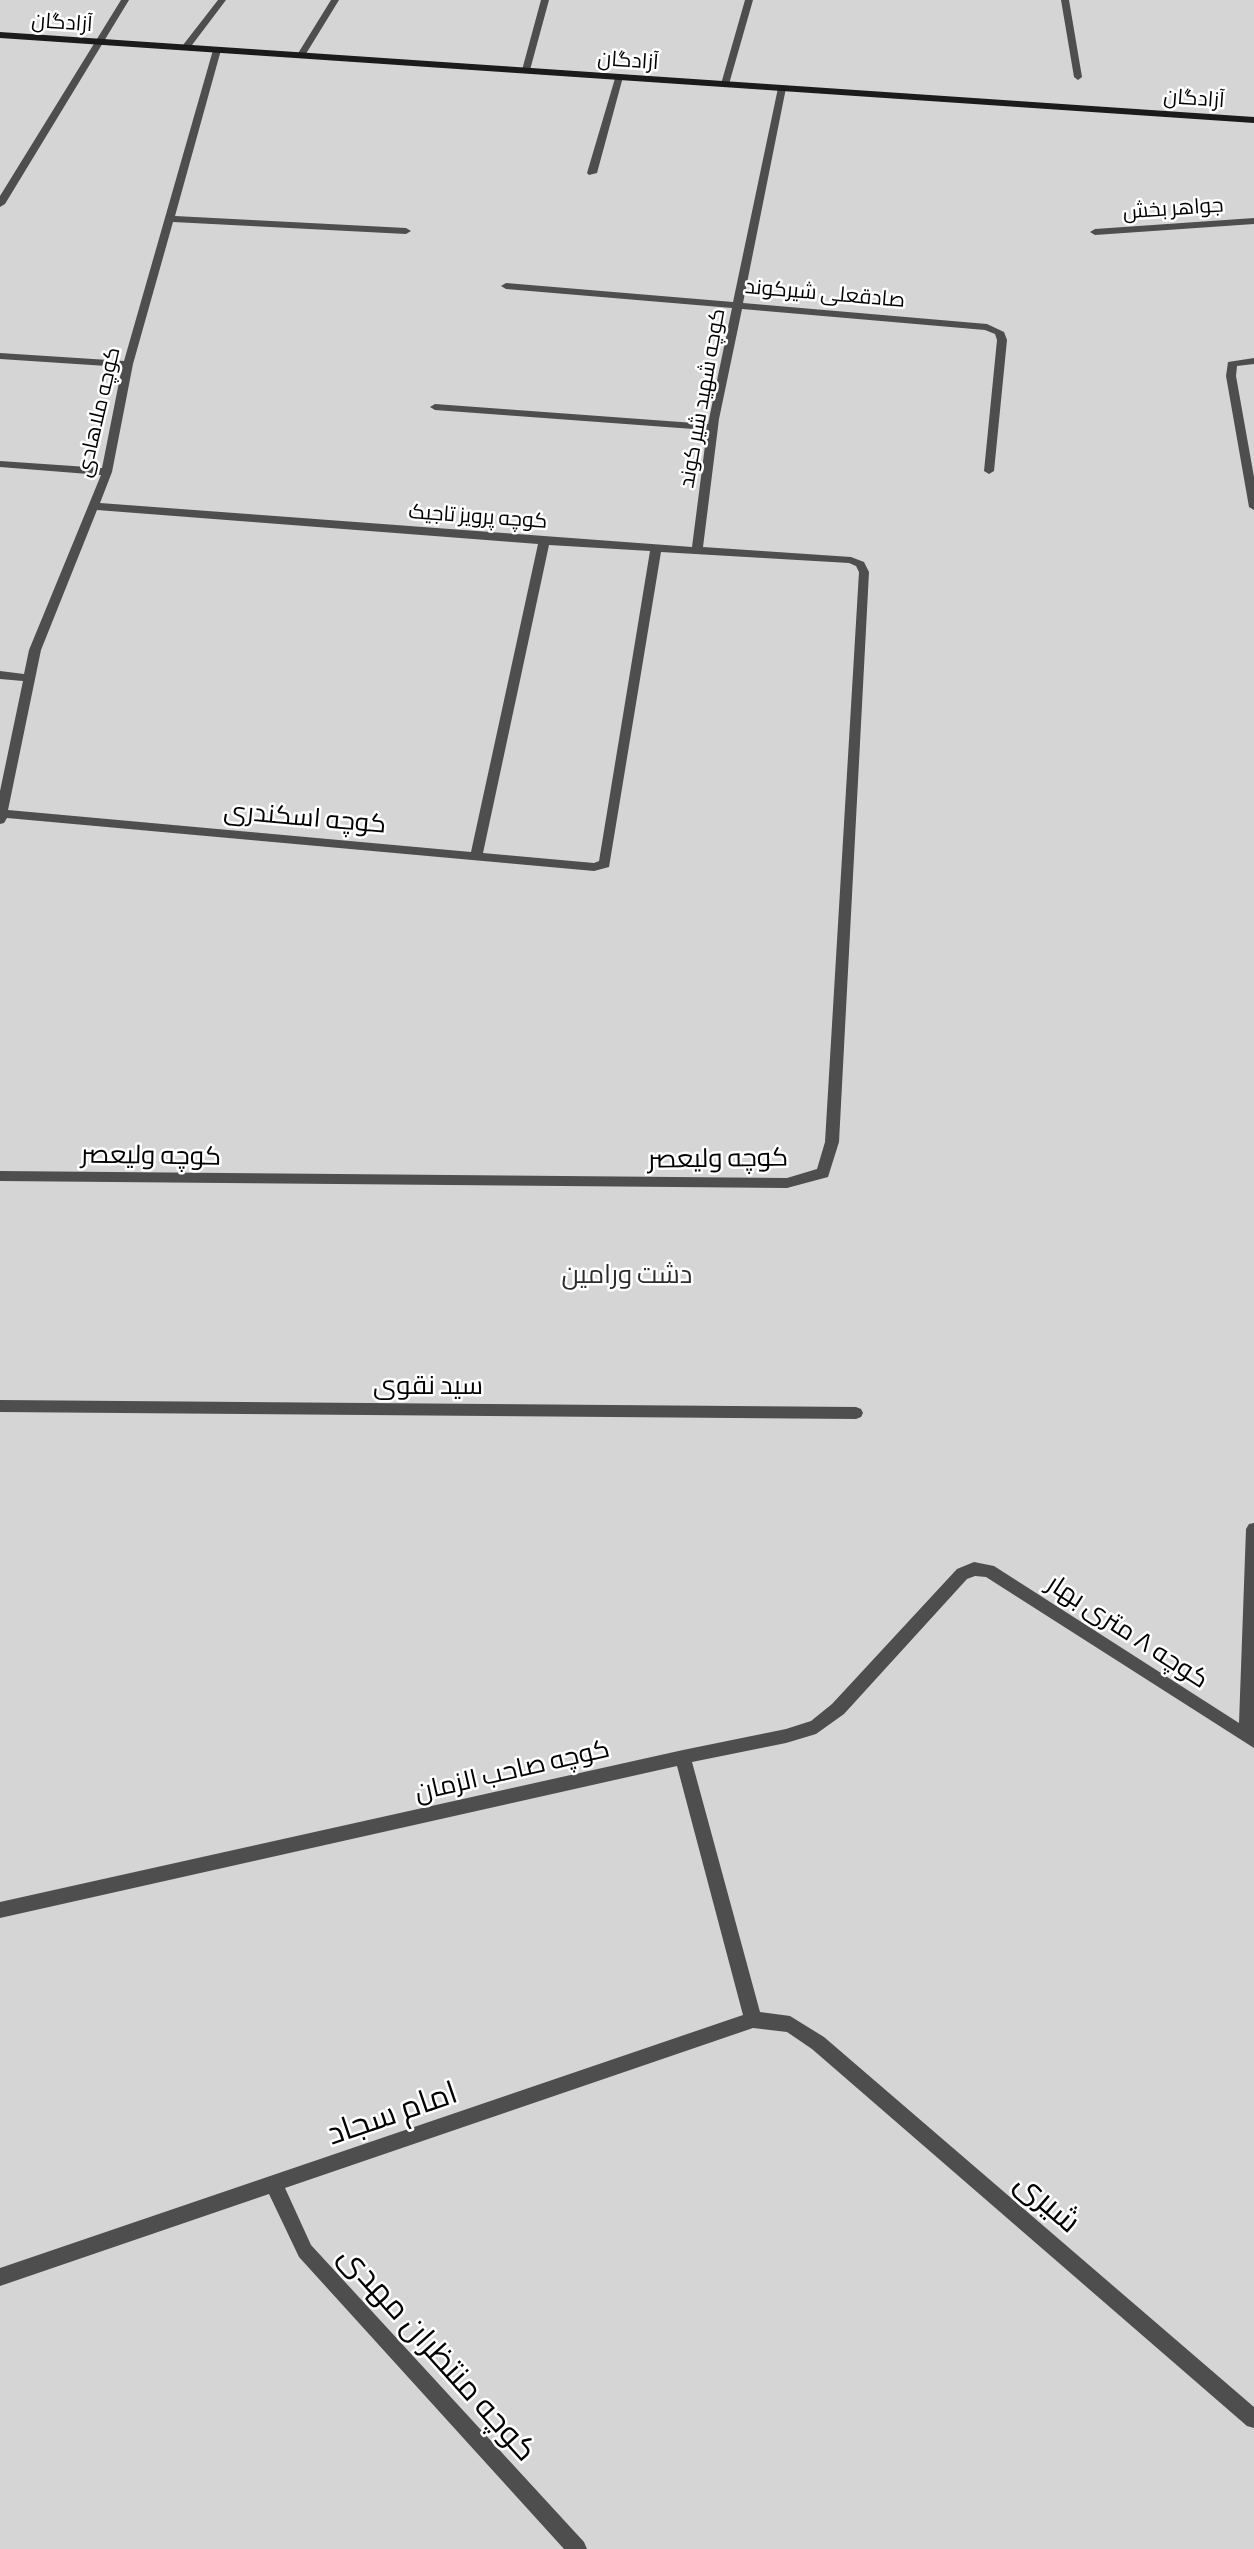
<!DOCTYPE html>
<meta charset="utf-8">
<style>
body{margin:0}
canvas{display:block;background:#fff}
</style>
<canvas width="1254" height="2549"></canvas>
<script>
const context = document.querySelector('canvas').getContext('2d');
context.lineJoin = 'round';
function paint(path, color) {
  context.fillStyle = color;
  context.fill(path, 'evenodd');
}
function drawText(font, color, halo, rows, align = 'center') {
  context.font = font + ' Commissioner,Cairo,sans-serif';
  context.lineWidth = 5;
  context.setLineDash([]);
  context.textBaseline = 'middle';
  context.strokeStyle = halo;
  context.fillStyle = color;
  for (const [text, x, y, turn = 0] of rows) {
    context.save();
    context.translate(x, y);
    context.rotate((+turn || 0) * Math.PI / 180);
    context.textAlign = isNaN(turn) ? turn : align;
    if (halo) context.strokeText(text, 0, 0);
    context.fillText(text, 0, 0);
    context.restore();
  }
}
paint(new Path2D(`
 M0,0H1254V2549H0Z`), '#d5d5d5');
paint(new Path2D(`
 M121,0H129L5,204L0,207V196Z
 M218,0H226L189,49H183V45Z
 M331,0H339L304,57H298L297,55Z
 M541,0H549L530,70L526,73L522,70Z
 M745,0H753L729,84L725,87L721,84Z
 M1061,0H1069L1082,77L1078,80L1074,77Z
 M217,47L221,50L175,216L406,228L411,231L406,234L173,222L133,364L112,472L100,503L692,547L707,430L435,410L430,407L435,404L708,424L732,308L506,289L501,286L506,283L733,302L778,88L782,85L786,88L743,303L987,324L1004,332L1007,340L994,471L989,474L984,471L997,340L995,334L985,330L742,309L719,419L703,547L851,557L864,562L869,572L839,1142L828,1177L787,1188L0,1181V1171L787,1178L817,1169L825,1142L859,572L856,566L849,563L661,552L609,867L594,871L7,818L4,823L0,824V791L23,681L0,679V671L24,674L29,650L101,475L0,467V461L102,468L122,367L0,359V353L124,361L213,50ZM97,510L538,544L471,852L8,810L41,650ZM549,545L650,551L599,861L594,863L483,853Z
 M616,75L623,77L597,173L589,175L587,173Z
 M1254,218V224L1095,235L1090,232L1095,229Z
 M1254,358V364L1237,366L1236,376L1254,477V510L1249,507L1226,376L1228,362Z
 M0,1400L856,1407L861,1409L863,1413L861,1417L856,1419L0,1412Z
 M1254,1523V1748L986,1577L975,1576L967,1579L844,1714L816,1734L786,1743L692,1762L760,2012L790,2016L824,2037L1254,2407V2428L1247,2426L812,2049L787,2032L753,2028L285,2188L311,2245L584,2542L587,2549H564L299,2257L269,2194L0,2286V2268L743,2015L677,1766L0,1918V1902L683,1750L786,1729L811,1721L832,1704L957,1569L974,1562L994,1566L1239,1723L1246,1529L1249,1524Z`), '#4e4e4e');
paint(new Path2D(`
 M0,32L1254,117V123L0,38Z`), '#1b1b1b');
drawText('21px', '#000', '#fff', [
 ["آزادگان",62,22,4],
 ["آزادگان",628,60,4],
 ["آزادگان",1194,98,4],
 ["جواهر بخش",1173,208,-4],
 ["صادقعلی شیرکوند",825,293,5],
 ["کوچه شهید شیر کوند",702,398,-80],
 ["کوچه ملاهادی",98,412,-77],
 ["کوچه پرویز تاجیک",478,516,4]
]);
drawText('26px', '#000', '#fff', [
 ["کوچه اسکندری",305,817,5],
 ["کوچه ولیعصر",151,1155,1],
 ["کوچه ولیعصر",718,1158,-1],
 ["سید نقوی",428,1385],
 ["کوچه ۸ متری بهار",1128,1631,33],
 ["کوچه صاحب الزمان",512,1770,-13]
]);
drawText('26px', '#2c2c2c', '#fff', [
 ["دشت ورامین",627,1274]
]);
drawText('32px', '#000', '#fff', [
 ["امام سجاد",392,2113,-19],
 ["شیری",1048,2202,41],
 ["کوچه منتظران مهدی",438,2353,48]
]);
</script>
